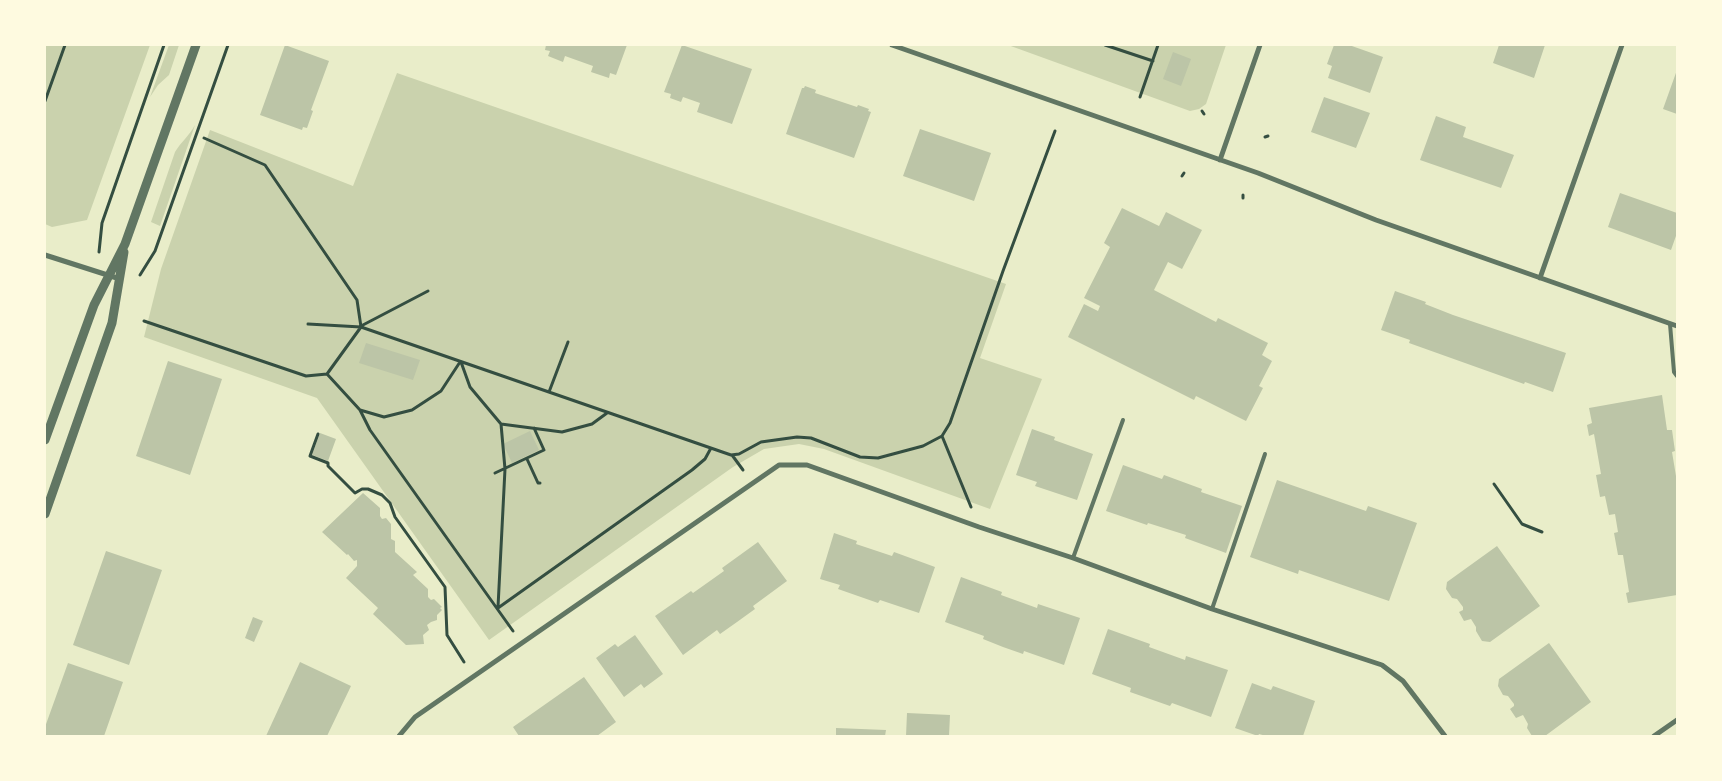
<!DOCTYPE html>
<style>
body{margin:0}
#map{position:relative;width:1722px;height:781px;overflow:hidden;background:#e9edc9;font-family:"Work Sans",sans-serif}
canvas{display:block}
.frame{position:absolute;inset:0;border:46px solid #fefae0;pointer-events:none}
</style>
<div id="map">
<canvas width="1722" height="781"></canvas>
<div class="frame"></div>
</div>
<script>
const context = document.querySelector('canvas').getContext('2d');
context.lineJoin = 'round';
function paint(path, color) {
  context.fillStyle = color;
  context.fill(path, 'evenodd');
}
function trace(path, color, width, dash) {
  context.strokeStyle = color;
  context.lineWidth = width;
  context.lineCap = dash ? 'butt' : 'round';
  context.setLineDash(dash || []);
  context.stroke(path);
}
paint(new Path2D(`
 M45,45H150L87,220L52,227L45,224Z
 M169,45H179L169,75L158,85L150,97Z
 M1008,45H1226L1206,104L1199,109L1190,111Z
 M397,73L1006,284L980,358L1042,379L990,509L824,449L799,444L764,449L733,467L489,640L317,398L144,337L161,269L210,130L353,186Z
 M195,125L160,226L151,222L175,152C181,142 189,136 195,125Z`), '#cad2ad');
paint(new Path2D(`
 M285,45L329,61L311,110L313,111L307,128L303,127L302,130L260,115Z
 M546,45H627L616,75L610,73L609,78L591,72L593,66L565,56L563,62L548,56L550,51L545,50Z
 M682,45L752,69L732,124L697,112L700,103L683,97L681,102L670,98L671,94L664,92Z
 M1334,45H1349L1383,57L1370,93L1328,78L1332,66L1327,64Z
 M1499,45H1545L1534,78L1493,63Z
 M1173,52L1191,59L1181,86L1163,79Z
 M1677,70V114L1663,109Z
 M805,86L816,90L815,93L857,107L858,105L869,109L868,111L871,112L854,158L786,134L802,88H804Z
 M1324,97L1370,113L1356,148L1311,132Z
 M1436,116L1466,127L1463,137L1514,155L1501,188L1420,160Z
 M920,129L991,153L974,201L903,176Z
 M1620,193L1677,213V233L1671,250L1608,227Z
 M1122,208L1159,226L1166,212L1202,230L1182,269L1168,262L1154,290L1216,322L1218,318L1268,343L1262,355L1272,361L1259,386L1263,388L1246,421L1196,396L1194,400L1068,337L1084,304L1098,311L1100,306L1084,298L1110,247L1104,243Z
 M1395,291L1426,302L1425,304L1453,315L1566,353L1553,392L1525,382L1524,384L1493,373L1409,343L1410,340L1381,330Z
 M366,343L420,360L413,380L359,363Z
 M168,361L222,379L190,475L136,456Z
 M1662,395L1667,430H1672L1675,451L1672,452L1677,482V595L1628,603L1626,593L1629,592L1623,555H1618L1614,533L1618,532L1615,514L1609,515L1605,496L1600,497L1596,475L1601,474L1594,434L1589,436L1587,425L1592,423L1589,408Z
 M1032,429L1055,437L1054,440L1093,454L1077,500L1035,486L1037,482L1016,475Z
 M530,431L539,450L512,463L503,444Z
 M320,433L336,439L328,461L312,455Z
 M1123,465L1162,479L1164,475L1202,489L1201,492L1242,506L1226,553L1185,538L1186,535L1148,523L1147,525L1106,511Z
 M1277,480L1366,511L1368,506L1417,523L1389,601L1299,570L1298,574L1250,557Z
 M363,493L380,508V516L382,519L386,518L391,524V539L395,541V552L417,572L413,575L428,589V597L431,600L434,599L442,607L440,608L442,610L437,615V620L431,622L427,625L429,630L423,635L424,644L406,645L373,614L378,608L346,578L357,566V560L354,561L348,554L347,555L322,532Z
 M834,533L857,541L856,544L892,556L894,552L935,567L919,613L880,600L878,603L838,589L840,585L820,579Z
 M758,542L787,581L753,606L755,609L737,622L720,634L717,630L683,655L655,616L691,591L693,593L724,571L722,568Z
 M1497,546L1540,606L1490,642L1482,641L1476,631V627L1471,619L1464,621L1459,612L1463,610V607L1457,599L1452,598L1446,589L1447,582Z
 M106,551L162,570L129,665L73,645Z
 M961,577L1002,592L1001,595L1037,608L1038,604L1080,618L1064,665L1024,651L1023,654L1003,647L983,639L984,636L945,622Z
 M253,617L263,621L254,642L245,638Z
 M1108,629L1150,644L1149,647L1185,660L1186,656L1228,670L1211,717L1172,703L1170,706L1130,692L1131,688L1092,674Z
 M635,635L663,674L644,688L641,684L624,697L596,658L615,644L618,647Z
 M1549,643L1591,702L1545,736H1532L1527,728L1528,724L1523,715L1516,718L1510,709L1514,706V704L1508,696L1503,695L1498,686L1499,679Z
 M300,662L351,686L327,736H266Z
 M68,663L123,682L104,736H45V727Z
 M584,677L616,722L597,736H519L513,727Z
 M1252,683L1271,690L1273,686L1315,701L1303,736H1266L1259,734L1258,736L1235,728Z
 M907,713L950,715L949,736H906Z
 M836,728L886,730L885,736H836Z`), '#bcc5a7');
trace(new Path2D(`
 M1105,45L1153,61
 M1140,97L1158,45
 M45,101L65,45
 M1202,111L1204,114
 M1265,137L1268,136
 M204,138L265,165L357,300L361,327L327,374
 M1182,176L1184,173
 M1243,198V195
 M99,252L102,223L164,45
 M140,275L155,251L228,45
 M144,321L306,376L327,374L360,410L370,430L513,631
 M308,324L361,327L731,455L739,454L761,442L797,437L811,438L860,457L878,458L923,446L942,436L950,423L1003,271L1055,131
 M361,326L428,291
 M461,362L470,387L501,424L505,469L498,607
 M549,392L568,342
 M360,410L384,417L412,410L441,391L460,362
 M501,424L562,432L592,424L607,413
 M318,434L310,456L328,463V466L355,493L362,489H368L382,495L390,503L395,517L445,587L447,635L464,662
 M942,436L971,507
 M732,455L743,470
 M527,459L538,483H540
 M495,473L544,450L534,428
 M1494,484L1522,524L1542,532
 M498,608L692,470L705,459L711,448`), '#344e41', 3);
trace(new Path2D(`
 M1670,324L1674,372L1677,376
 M1073,558L1123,420
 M1212,609L1265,454`), '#617663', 4);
trace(new Path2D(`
 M892,45L1258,173L1376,220L1677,326
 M1220,160L1260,45
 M45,255L120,279
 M1540,278L1622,45
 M399,736L415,717L779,465H807L979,527L1073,558L1212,609L1382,665L1403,681L1445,736
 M1654,736L1677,720`), '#617663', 5);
trace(new Path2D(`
 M45,440L94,305L125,244L196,45
 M45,514L112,323L124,252`), '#617663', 9);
</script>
